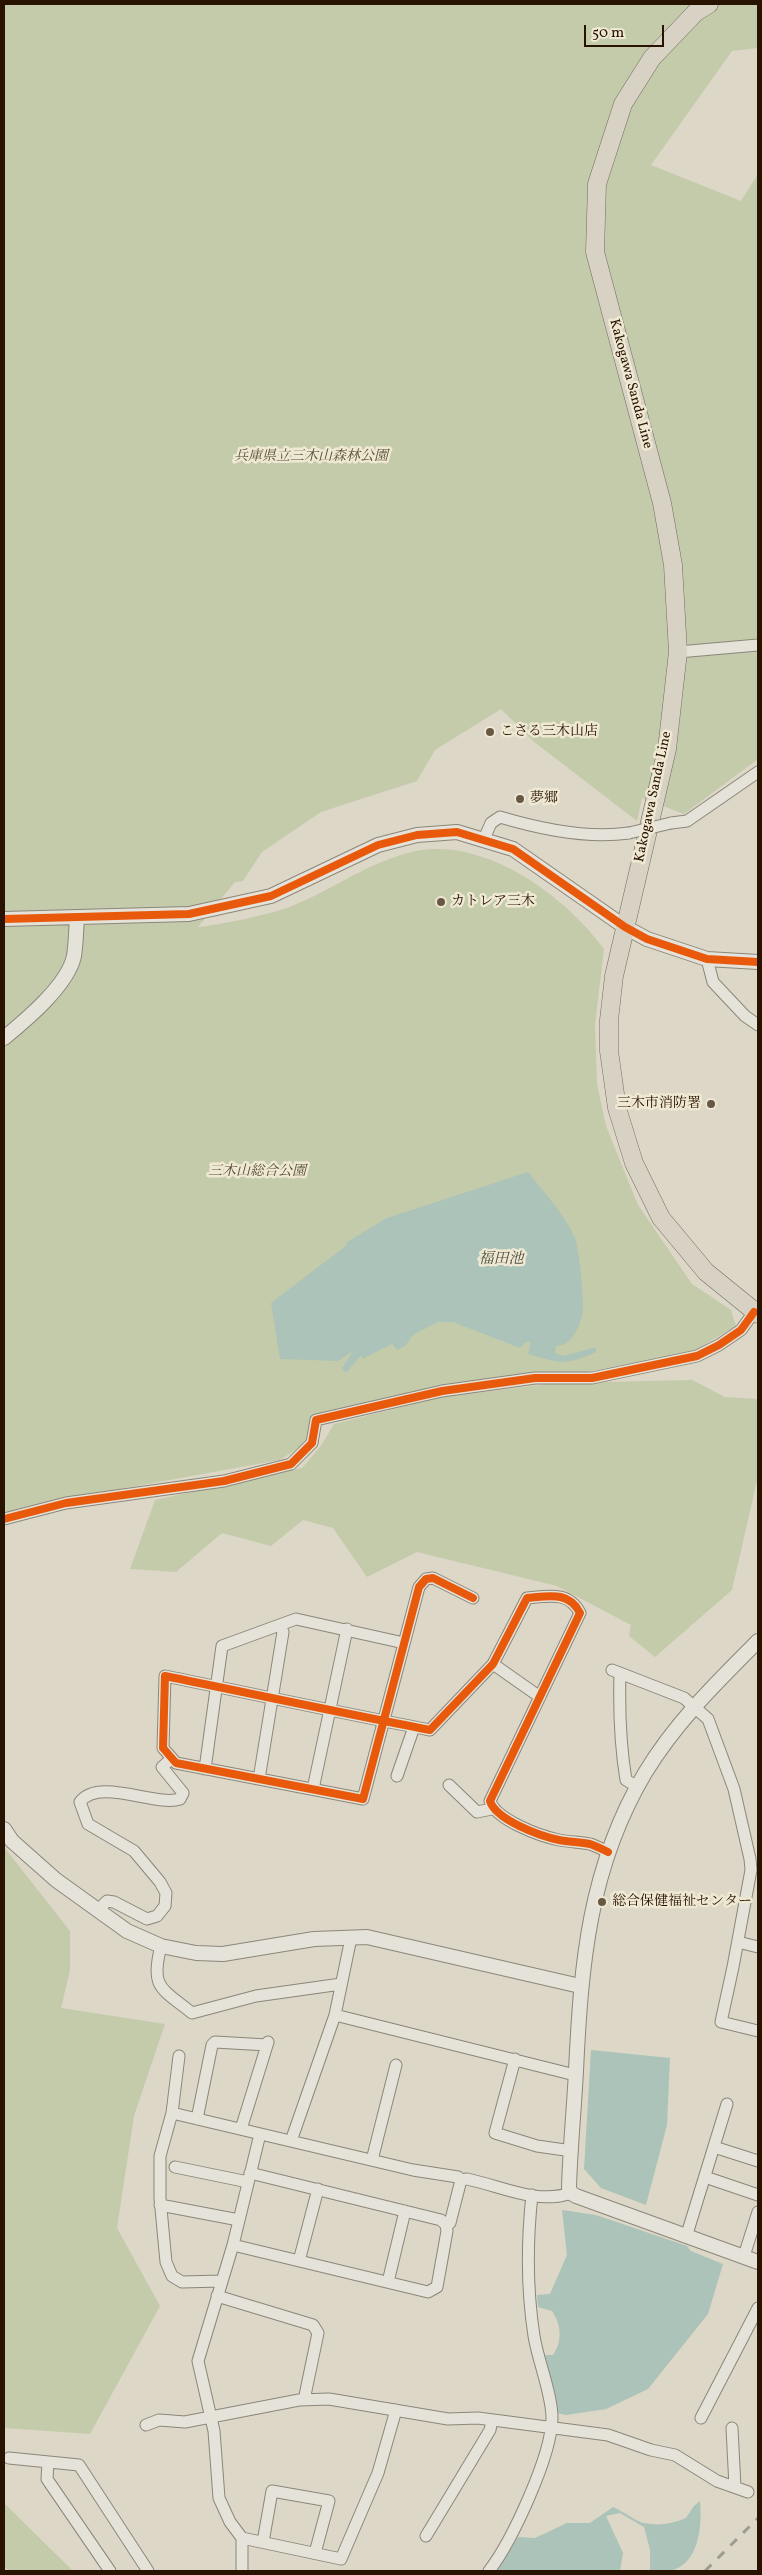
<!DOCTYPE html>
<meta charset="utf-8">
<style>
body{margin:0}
#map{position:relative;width:762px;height:2575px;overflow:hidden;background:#dcd7c6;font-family:Vollkorn,serif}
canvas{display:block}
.frame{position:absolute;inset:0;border:5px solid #281300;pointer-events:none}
.scale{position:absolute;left:584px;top:25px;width:80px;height:22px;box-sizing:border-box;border:2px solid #281300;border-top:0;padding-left:6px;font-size:15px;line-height:18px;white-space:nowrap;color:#281300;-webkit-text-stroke:4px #efe9d3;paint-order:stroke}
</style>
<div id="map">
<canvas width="762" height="2575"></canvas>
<div class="frame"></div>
<div class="scale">50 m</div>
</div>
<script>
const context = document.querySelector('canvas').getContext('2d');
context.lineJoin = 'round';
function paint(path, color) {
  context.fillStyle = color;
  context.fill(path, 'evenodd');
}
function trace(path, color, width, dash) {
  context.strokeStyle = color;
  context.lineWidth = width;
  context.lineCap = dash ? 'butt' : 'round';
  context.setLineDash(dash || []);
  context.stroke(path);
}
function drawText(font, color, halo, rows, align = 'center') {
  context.font = font + ' Vollkorn,"Noto Serif JP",serif';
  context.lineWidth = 5;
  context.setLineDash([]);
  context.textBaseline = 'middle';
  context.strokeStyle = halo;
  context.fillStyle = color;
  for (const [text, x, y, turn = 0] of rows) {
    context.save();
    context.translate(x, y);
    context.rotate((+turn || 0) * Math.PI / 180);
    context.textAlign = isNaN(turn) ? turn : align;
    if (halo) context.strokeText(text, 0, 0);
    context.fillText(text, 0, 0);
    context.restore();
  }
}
paint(new Path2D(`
 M4,4H758V48L732,51L651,165L741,201L758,174V759L684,814L642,798L637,821L533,741L501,709L435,750L417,781L321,812L262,852L243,881L235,882L198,927C219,925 267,915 287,908C327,893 362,866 404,854C477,831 563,893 604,949L595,1024L597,1084L606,1126L638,1205L692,1284L731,1310L736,1326L692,1352L576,1374L525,1373L437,1386L314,1416L306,1443L280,1460L59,1500L4,1515Z
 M692,1380L725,1397L758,1399V1476L732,1590L655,1657L629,1636L631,1625L557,1586L417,1552L367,1577L333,1528L303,1520L271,1546L222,1533L176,1572L130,1569L155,1500L302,1468L320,1447L334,1424L442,1397L555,1383Z
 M4,1847L70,1931V1970L61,2008L165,2024L134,2116L117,2228L160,2306L90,2434L4,2428Z
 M4,2503L73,2571H9L4,2567Z`), '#c4cbab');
paint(new Path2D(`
 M528,1172C544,1193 567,1216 576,1241C579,1251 584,1300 583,1310C581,1325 572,1346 556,1346L555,1353L563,1356L596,1347V1352C565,1366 560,1363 528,1354L531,1342H526L520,1348L453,1322H438L413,1335L405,1346L397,1350L392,1344L362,1359L361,1355L346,1373L342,1368L353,1351L338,1361L280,1359L271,1303L347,1245V1242L387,1218Z
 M591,2050L670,2058L667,2125L646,2205L601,2188L584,2169Z
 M562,2210L596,2215L687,2246L691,2251L723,2264L708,2314L648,2389L606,2409L566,2415L557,2413L545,2355H553C563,2341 561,2324 552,2311L538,2307L537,2295L550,2294L567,2255Z
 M700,2501C702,2525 700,2565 669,2571C663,2572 656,2571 650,2571V2550L644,2527L620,2513L606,2516L623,2553L620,2571L498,2570L518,2537L535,2538L567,2523H590L613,2507C623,2511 635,2521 644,2523C659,2526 672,2524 686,2518L694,2506Z`), '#abc3b8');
const minor = new Path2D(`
 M678,652L758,645
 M671,823L687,821L758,772
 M484,839L491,823L500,817C540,829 587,839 629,833
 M707,959L713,982L745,1016L758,1025
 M4,1519L66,1503L224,1481L291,1464L312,1443L316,1420L442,1391L535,1378H592L697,1356L719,1345L741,1330L754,1312
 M473,1598L433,1578L426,1579L419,1587L363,1799L176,1763L163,1748L165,1676C253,1694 342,1713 430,1730L493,1664L527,1598C549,1596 569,1591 580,1613L490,1801C496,1820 540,1836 559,1840C569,1842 580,1842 590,1844C596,1846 602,1849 608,1852
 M493,1664L540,1697
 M612,1670L684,1698L708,1719L734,1789L750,1859L751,1870L733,1967L721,2022L758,2031
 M620,1673C619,1708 620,1744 626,1780L638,1787
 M205,1769L222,1646L296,1619L404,1643
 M397,1776L414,1727
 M259,1779L283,1632L280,1625
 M449,1785L477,1812L492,1809
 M313,1789L347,1629
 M98,1910L107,1901L114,1902L147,1919L157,1916L165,1906L166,1893L160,1882L134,1851L88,1824L80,1802C99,1777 156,1807 180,1799L183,1793L162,1767L171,1759
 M738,1942L758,1947
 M161,1946C150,1988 161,1988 192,2013L256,1996L341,1984
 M335,2015L575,2075
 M179,2056L172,2113L160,2156V2198L166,2262L172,2276L182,2282L221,2281
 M515,2059L495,2133L537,2146L572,2151
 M172,2113L413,2170L458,2177L461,2180
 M197,2119L212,2045L215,2042L267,2045
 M241,2129L268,2042
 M260,2134L233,2245L198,2361L214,2431L219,2498L230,2522L242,2538L341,2559L378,2473L396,2410
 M291,2141L335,2015L351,1938
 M714,2147L758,2161
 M372,2160L396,2065
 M175,2167L248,2182
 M705,2177L758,2195
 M160,2205L239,2220
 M446,2225L450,2223L461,2180L467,2179C501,2186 537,2205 571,2193
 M687,2234L727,2104
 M233,2245L428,2292L437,2287L447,2231L446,2225L441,2220L250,2173
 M744,2256L758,2212
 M299,2261L318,2189
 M388,2282L405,2211
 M217,2296L313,2325L318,2333L304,2400
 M701,2418L758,2308
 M146,2425L159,2420L185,2422L299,2400L329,2399L448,2419L478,2418L608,2435L651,2450L675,2455L717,2481L748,2492
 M732,2428L735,2487
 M9,2458L79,2465L148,2571
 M48,2462L47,2479L110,2571
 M426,2536L490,2430L492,2420
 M263,2542L272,2491L329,2501L315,2553
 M242,2571V2538
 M489,2571C512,2541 552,2455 552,2418C552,2394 538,2361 534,2336C527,2291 527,2241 532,2195`);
const tertiary = new Path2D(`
 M4,919L189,914L271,896L378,845L417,835L457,832L513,849L625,927L647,939L707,959L758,962
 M4,1038C26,1020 68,985 74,956C76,944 76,930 77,917
 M758,1641C717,1682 675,1723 645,1773C589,1867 581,1964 576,2071C574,2110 570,2149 569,2188L571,2193L576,2196L758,2262
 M4,1829L12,1841L56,1880L127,1931L161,1946L196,1953L223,1954L314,1939L367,1937L580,1986`);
const primary = new Path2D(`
 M709,4L696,12L652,58L623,104L597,184L595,252L662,503L673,565L678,652L667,749L614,976L609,1020V1051L617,1108L634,1163L661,1218L706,1272L758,1314`);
trace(minor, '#8c867a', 13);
trace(tertiary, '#8c867a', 16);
trace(primary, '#726c60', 19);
trace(minor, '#e4e2d9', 11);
trace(tertiary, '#e4e2d9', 14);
trace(primary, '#d8d2c4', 18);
trace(new Path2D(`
 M705,2571L758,2518`), '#a09b92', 3, [9, 9]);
const minorBridge = new Path2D(`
 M629,833L671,823`);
trace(minorBridge, '#8c867a', 13, []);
trace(minorBridge, '#e4e2d9', 11);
trace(new Path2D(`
 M4,919L189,914L271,896L378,845L417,835L457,832L513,849L625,927L647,939L707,959L758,962
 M4,1519L66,1503L224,1481L291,1464L312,1443L316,1420L442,1391L535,1378H592L697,1356L719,1345L741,1330L754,1312
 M473,1598L433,1578L426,1579L419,1587L363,1799L176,1763L163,1748L165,1676C253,1694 342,1713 430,1730L493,1664L527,1598C549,1596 569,1591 580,1613L490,1801C496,1820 540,1836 559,1840C569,1842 580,1842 590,1844C596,1846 602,1849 608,1852`), '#e8590c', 8);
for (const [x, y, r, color] of [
 [490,732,5,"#675845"],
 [520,799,5,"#675845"],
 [441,902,5,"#675845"],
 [711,1104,5,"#675845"],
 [602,1902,5,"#675845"]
]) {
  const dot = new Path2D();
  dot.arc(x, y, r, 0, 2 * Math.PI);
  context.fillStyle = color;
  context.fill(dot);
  trace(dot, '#efe9d3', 2);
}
drawText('14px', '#281300', '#efe9d3', [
 ["Kakogawa Sanda Line",630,384,75],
 ["Kakogawa Sanda Line",654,797,-78]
]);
drawText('italic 14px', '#585034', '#efe9d3', [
 ["兵庫県立三木山森林公園",311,457],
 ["三木山総合公園",257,1172]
]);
drawText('14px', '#281300', '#efe9d3', [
 ["こさる三木山店",500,732],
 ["夢郷",530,799],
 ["カトレア三木",451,902],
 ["三木市消防署",701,1104,"right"],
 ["総合保健福祉センター",612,1902]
], 'left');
drawText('italic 15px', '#4e4e3e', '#efe9d3', [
 ["福田池",501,1260]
]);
</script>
